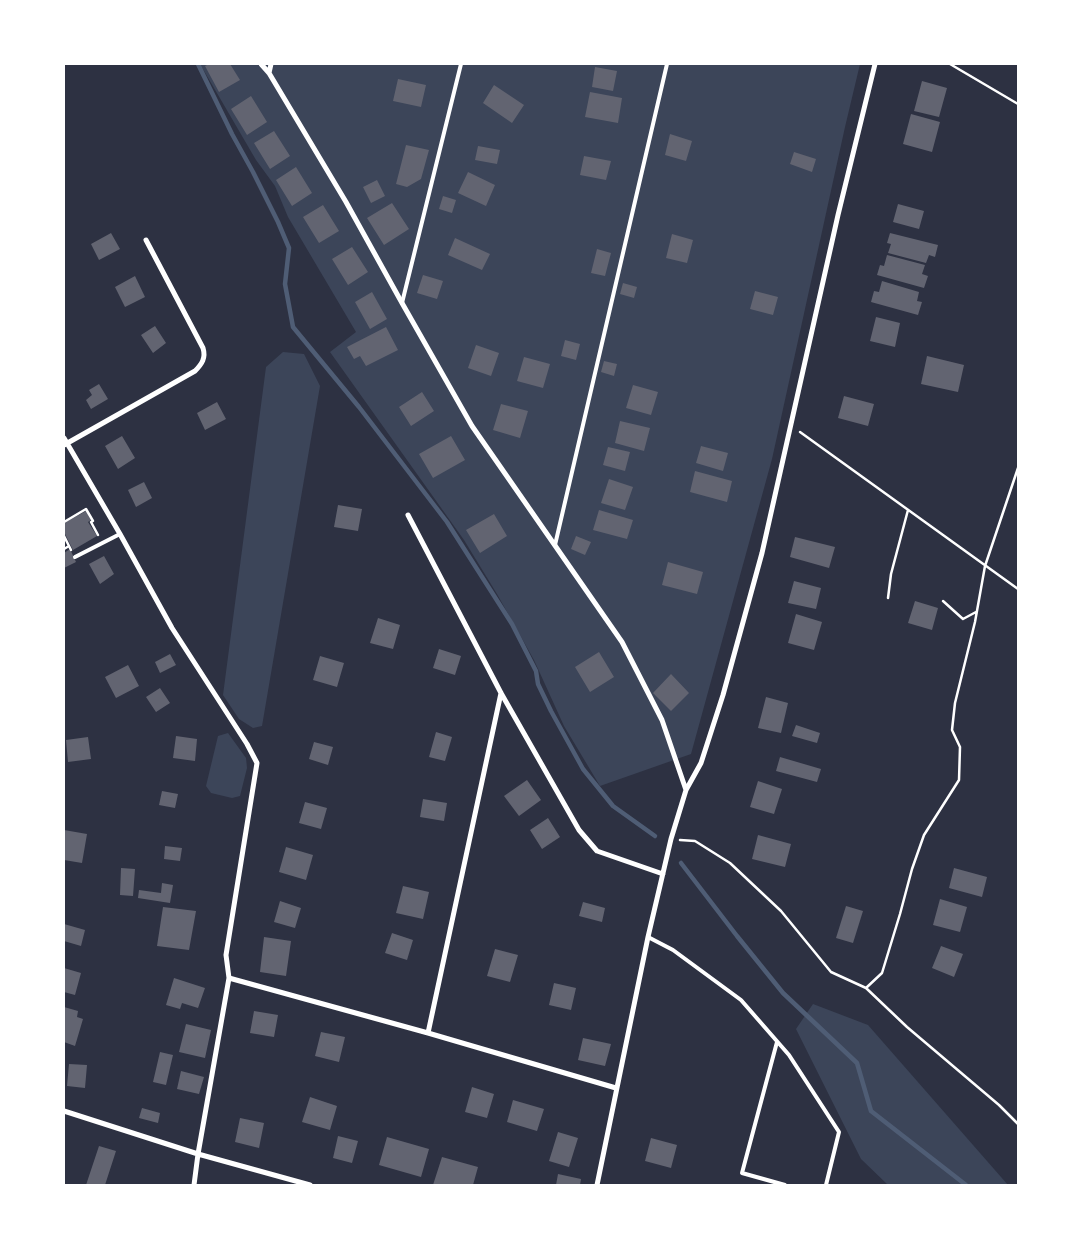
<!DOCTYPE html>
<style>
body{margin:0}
#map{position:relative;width:1082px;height:1249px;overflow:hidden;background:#2d3142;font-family:"PT Sans Narrow",sans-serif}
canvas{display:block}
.frame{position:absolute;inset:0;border:65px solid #fff;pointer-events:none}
</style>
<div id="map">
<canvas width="1082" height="1249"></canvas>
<div class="frame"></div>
</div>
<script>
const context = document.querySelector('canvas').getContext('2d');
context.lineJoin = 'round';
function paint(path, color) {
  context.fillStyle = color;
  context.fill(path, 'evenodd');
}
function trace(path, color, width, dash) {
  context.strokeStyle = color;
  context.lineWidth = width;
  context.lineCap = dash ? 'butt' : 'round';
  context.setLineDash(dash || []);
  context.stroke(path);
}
paint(new Path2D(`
 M200,64H860L845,127L772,459L691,754L600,786L564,726L534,660L497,594L464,540L330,352L356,332L288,217L275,186L256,160Z
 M283,352L304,354L320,386L262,726L253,728L239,719L223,695L266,367Z
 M228,733L246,758L247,768L240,796L232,798L211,793L206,786L218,736Z
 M813,1004L868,1025L1008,1185H888L861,1159L796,1029Z`), '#3c4559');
trace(new Path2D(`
 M198,64L232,134L253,172L278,222L289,248L285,284L293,327L359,407L447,522L512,624L536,671L538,684L551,711L583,769L613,806L655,836
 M681,863L737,936L783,993L857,1063L871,1111L966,1185`), '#4f5d75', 4.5);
paint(new Path2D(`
 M209,64H230L240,80L219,92L205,66Z
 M595,67L617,71L613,91L592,87Z
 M398,79L426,85L421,107L393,101Z
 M922,81L947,88L939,117L914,111Z
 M494,85L524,105L512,123L483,103Z
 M590,92L622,98L618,123L585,117Z
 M251,96L267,122L247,135L231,109Z
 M911,114L940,122L932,152L903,144Z
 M274,131L290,156L270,169L254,143Z
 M670,134L692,141L686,161L665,155Z
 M406,145L429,150L421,179L407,187L396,184Z
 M478,146L500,150L497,164L475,160Z
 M794,152L816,159L812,172L790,164Z
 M584,156L611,161L606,180L580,175Z
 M296,167L312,193L292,206L276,180Z
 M468,172L495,185L486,206L458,193Z
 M377,180L385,196L371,203L363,187Z
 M443,196L456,200L452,213L439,209Z
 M392,203L409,229L384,245L367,218Z
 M898,204L924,211L919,229L893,222Z
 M323,205L339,231L319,243L303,217Z
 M111,233L120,249L99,260L91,244Z
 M890,233L938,245L935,257L929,255L926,263L888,253L891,244L887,243Z
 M672,234L693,240L687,263L666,258Z
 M455,238L490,254L482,270L448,255Z
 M352,247L368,272L348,285L332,259Z
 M597,249L611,253L605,276L591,273Z
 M887,255L925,265L922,274L928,276L924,288L877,275L880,265L884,266Z
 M423,275L443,281L437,299L417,293Z
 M135,276L145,297L125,307L115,287Z
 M882,281L919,292L917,301L922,302L918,315L871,302L874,291L879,292Z
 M623,283L637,287L634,298L620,294Z
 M755,291L778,297L773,315L750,309Z
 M372,292L387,319L370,329L355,302Z
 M876,317L900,323L895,347L870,341Z
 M155,326L166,343L153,353L141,335Z
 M386,327L398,350L366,366L360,356L354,359L347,347Z
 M565,340L580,344L576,360L561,356Z
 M476,345L499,353L491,376L468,368Z
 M927,356L964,365L958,392L921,384Z
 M524,357L550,364L543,388L517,381Z
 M604,361L617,364L614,376L601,372Z
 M99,384L108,399L91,409L86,400L92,395L89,390Z
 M633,385L658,392L651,415L626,408Z
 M422,392L434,411L411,426L399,407Z
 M844,396L874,404L868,426L838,418Z
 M217,402L226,419L205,430L197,413Z
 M501,404L528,411L520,438L493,430Z
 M620,421L650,428L644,451L615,443Z
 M122,436L135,458L118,469L105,446Z
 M451,436L465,460L433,478L419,454Z
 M701,446L728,453L723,471L696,463Z
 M608,447L630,452L625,471L603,465Z
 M695,471L732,481L727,502L690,492Z
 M609,479L633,487L625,510L601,503Z
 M144,482L152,498L136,507L128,490Z
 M338,505L362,509L358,531L334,527Z
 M599,510L633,520L627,539L593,530Z
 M86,511L91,520L88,522L97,536L73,550L64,532V523Z
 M494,514L507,536L480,553L466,530Z
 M576,536L591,542L585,555L571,549Z
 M795,537L835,547L829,568L790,557Z
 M70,549L76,562L64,568V553Z
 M104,556L114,574L100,584L89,564Z
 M668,562L703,572L697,594L662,585Z
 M794,581L821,588L816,609L788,603Z
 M915,601L938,608L932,630L908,623Z
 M796,614L822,622L814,650L788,643Z
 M378,618L400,625L393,649L370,643Z
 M439,649L461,656L455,675L433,668Z
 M599,652L614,677L590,692L575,667Z
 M170,654L176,665L160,673L155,662Z
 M320,656L344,663L337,687L313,680Z
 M128,665L139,686L116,698L105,677Z
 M671,674L689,693L671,711L653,693Z
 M160,688L170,703L156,712L146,697Z
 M766,697L788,703L781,733L758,728Z
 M796,725L820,733L817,743L792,736Z
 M436,732L452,737L445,761L429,757Z
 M176,736L197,739L195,761L173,758Z
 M88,737L91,759L68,762L66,740Z
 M314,742L333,747L328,765L309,759Z
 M780,757L821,769L817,782L776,771Z
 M527,780L541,800L519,816L504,796Z
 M758,781L782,789L774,814L750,807Z
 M162,791L178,794L175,808L159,805Z
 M423,799L447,803L444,821L420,817Z
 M305,802L327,808L321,829L299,823Z
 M548,818L560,837L542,849L530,830Z
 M64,830L87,834L82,863L64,860Z
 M758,835L791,844L785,867L752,859Z
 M165,846L182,848L180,861L164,859Z
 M286,847L313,855L306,880L279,872Z
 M121,868L135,869L133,896L120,895Z
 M954,868L987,877L982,897L949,888Z
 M162,883L173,885L170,903L138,898L139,890L161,893Z
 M403,886L429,892L423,919L396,913Z
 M940,899L967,907L960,932L933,925Z
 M280,901L301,908L295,928L274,922Z
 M583,902L605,908L602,922L579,916Z
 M846,906L863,911L853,943L836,938Z
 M163,907L196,911L189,950L157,946Z
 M64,924L85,930L81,946L64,941Z
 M392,933L413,940L407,960L385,953Z
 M264,937L291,941L286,976L260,972Z
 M941,946L963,954L954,977L932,968Z
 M495,949L518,955L510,982L487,976Z
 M64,968L81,973L75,995L64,992Z
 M174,978L205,988L198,1008L182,1003L180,1009L166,1005Z
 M554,983L576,988L571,1010L549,1005Z
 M64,1007L78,1011L77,1017L83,1019L75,1046L64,1042Z
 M254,1011L278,1015L274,1037L250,1033Z
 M186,1024L211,1030L205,1058L179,1052Z
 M321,1032L345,1037L339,1062L315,1056Z
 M583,1038L611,1044L605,1066L578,1060Z
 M160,1052L173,1055L166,1085L153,1082Z
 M69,1064L87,1065L85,1088L67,1086Z
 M181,1071L204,1077L199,1094L177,1089Z
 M472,1087L494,1094L487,1118L465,1112Z
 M310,1097L337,1106L330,1130L302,1122Z
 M513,1100L544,1109L537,1131L507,1122Z
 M142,1108L160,1113L158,1123L139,1118Z
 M240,1118L264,1123L259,1148L235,1142Z
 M558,1132L578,1138L569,1167L549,1161Z
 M338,1136L358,1141L352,1163L333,1158Z
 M387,1137L429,1149L421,1177L379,1165Z
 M651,1138L677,1145L671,1168L645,1161Z
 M99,1146L116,1151L105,1185H86Z
 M442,1157L478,1167L473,1185H433Z
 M558,1174L581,1179L580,1185H556Z`), '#626471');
trace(new Path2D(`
 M950,64L1018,104
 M800,432L1018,589
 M64,522L86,509L93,521L91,522L98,535
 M64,536L71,550
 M64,549L69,546
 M888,598L891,574L908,510
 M943,601L963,619L976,612
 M680,840L695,841L730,863L781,911L831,972L866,988L882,973L900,914L912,869L924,835L959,780L960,747L952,730L955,703L975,622L985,566L1018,468
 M866,988L907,1027L999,1105L1018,1124`), '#fff', 2.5);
trace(new Path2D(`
 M402,303L461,64
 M555,545L667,64
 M75,557L120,534
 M648,937L673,950L741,1000L789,1055L839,1132L826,1185
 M777,1042L742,1173L785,1185`), '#fff', 4);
trace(new Path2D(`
 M261,64L269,73L346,202L402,303L472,426L622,642L662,720L686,790L671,839L648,937L597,1185
 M269,73L271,64
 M64,438L120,534L172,628L247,744L257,763L226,955L229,978L198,1154L194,1185
 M64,445L195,371C202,364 206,358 203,348L146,240
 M408,515L501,693L579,830L597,851L663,874
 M686,790L701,763L723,695L762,553L838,215L875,64
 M229,978L428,1033L616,1088
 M428,1033L501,693
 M64,1111L198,1154L310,1185`), '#fff', 5);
</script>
